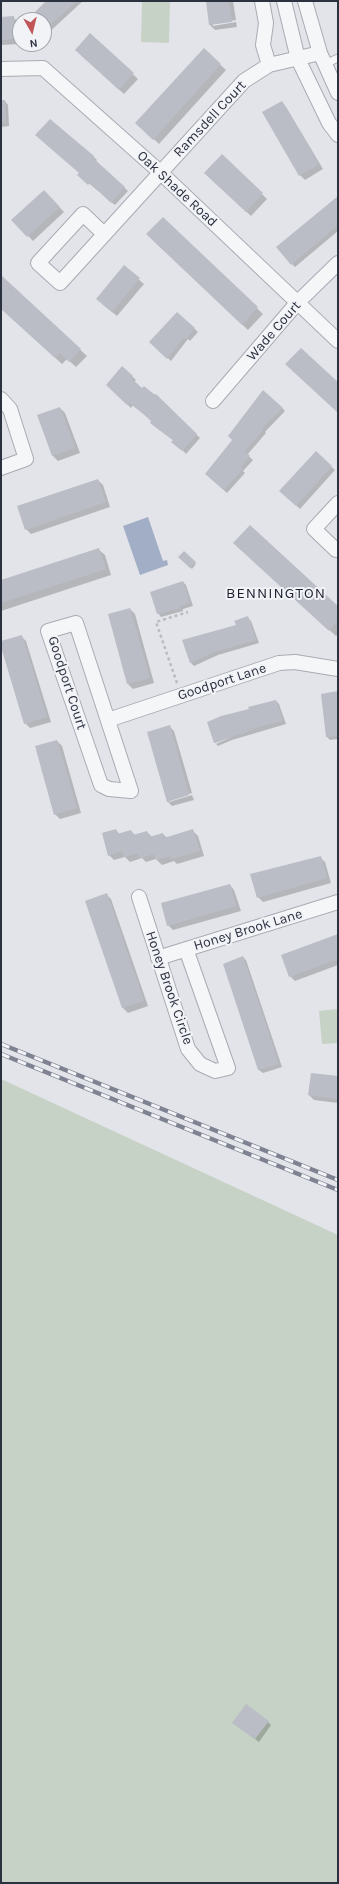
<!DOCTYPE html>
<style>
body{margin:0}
#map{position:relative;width:339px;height:1884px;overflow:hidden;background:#e3e4e9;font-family:Karla,sans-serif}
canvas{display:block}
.frame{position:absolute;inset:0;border:2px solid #2c3140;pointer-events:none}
.north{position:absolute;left:12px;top:12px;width:40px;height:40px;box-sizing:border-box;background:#f2f3f7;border:1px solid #a3a5ae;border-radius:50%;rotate:172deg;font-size:11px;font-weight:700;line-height:16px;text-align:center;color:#2c3140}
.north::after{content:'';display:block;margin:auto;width:14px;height:18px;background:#c05658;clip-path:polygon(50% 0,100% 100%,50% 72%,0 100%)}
</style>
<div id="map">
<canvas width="339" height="1884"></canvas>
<div class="frame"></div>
<div class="north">N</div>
</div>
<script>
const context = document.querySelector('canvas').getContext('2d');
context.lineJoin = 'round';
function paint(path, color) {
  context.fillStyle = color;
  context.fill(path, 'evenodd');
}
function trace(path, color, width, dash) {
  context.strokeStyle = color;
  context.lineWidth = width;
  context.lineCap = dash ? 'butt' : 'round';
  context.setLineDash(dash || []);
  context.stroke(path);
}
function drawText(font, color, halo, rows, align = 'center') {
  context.font = font + ' Karla,sans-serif';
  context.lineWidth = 4;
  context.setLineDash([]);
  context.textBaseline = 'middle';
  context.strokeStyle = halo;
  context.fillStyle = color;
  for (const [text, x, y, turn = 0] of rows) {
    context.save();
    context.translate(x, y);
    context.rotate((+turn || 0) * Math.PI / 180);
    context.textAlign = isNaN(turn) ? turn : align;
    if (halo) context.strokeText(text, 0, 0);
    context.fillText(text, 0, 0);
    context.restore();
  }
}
paint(new Path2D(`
 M142,1H170L169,43L141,42Z
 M338,1009V1043L322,1044L319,1011Z
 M1,1079L338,1235V1883H1Z`), '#c6d2c5');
paint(new Path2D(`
 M148,517L163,561L167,560L168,565L140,575L123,526Z`), '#a2aec5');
paint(new Path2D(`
 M49,1H83L46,35L44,33V20H33Z
 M207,1H233L236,20L213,24V26L236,22L237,27L215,30L210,25Z
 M13,17L18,22L19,44L1,45V18Z
 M91,35L138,79L124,94L81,55Z
 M204,50L226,70L159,144L142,128Z
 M1,101H5L8,105L9,126L1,127Z
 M282,102L286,107L323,169L305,180L300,175Z
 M50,120L94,157L97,160L96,161L128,191L115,205L79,175L80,174Z
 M222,156L267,199L251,216L210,178Z
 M44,191L64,212L33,241L13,220Z
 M338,197V231L295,267L292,264Z
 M163,219L263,314L248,330L154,241Z
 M124,267L144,284L117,316L102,304Z
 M1,277L87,356L76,367L67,359L62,364L1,308Z
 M177,313L198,332L190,341L188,339L171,361L151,342Z
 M123,368L136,380L134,382L142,389L156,395L200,438L186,454L174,441L154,426L152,421L133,405L131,408L108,385Z
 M60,408L65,413L80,453L58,461L53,456L38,416Z
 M282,408L285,411L265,432L266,433L247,455L253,460L243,471L245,473L227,493L209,477L233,440Z
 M316,453L335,470L300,509L281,491Z
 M98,480L103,485L110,507L31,534L26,529Z
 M98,549L105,555L111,575L1,611V581Z
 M241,549L338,608V634L336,636Z
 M184,552L196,564L192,569L180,557Z
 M183,582L186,585L193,606L183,609V611L161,617L158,613Z
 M130,609L135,614L154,683L133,689L128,684L109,615Z
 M248,618L251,621L259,643L218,655L194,666L190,662Z
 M21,636L26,641L51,722L30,728L25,723L1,644Z
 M338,692V739L330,740L327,737Z
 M276,701L279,704L286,724L232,740L218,746L216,744L233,736L215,743L209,723Z
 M169,726L174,731L192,793L169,800V802L192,795L194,800L172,806L167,801Z
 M57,741L62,746L81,813L60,819L55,814L36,747Z
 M116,830L120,835L131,831L136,836L147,832L152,837L163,834L167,838L193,831L198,836L204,856L177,864L174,861L162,865L156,859L146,862L142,858L130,862L125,857L114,860L109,855Z
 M320,857L325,862L331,883L263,902L258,897Z
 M230,885L234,890L241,911L173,930L168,925Z
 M106,894L111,899L148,1006L128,1013L123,1008L86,901Z
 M338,935V965L295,981L290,976Z
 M243,957L246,960L282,1067L263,1073L259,1070L224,965Z
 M338,1077V1103L314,1100L309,1095Z
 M268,1722L271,1725L259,1742L237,1726Z`), '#0003');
paint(new Path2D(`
 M46,1H77L44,30V20H31L29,18Z
 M206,1H229L232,22L209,25Z
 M14,16L15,39L1,40V17Z
 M90,33L134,73L119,90L75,50Z
 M204,48L221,64L153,140L135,123Z
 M1,100H5L6,123H1Z
 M282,101L319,164L299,176L262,112Z
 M50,119L94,156L93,158L125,187L111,203L90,183L88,185L77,175L79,173L35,135Z
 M222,154L263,193L246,212L204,173Z
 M44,190L60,207L27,237L11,220Z
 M338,196V225L291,265L276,247Z
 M163,217L258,307L242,325L146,234Z
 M124,265L140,278L112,312L96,299Z
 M1,275L81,349L69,362L60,353L55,358L1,309Z
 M177,312L195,328L186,339L184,337L167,359L149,342Z
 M301,348L338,382V413L285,364Z
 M122,366L133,376L131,378L142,388L144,386L155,395L156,394L197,434L182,451L171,442L173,440L150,423L151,421L141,412L129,403L127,405L106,385Z
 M263,390L283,408L262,428L264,429L245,451L250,456L241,467L243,469L224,490L205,474L232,440L228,436Z
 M60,407L75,448L52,456L37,415Z
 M316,451L332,466L296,506L279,491Z
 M98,479L106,502L25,530L17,506Z
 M250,525L338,606V621L329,631L233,543Z
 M99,548L106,569L1,603V580Z
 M184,551L196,562L190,568L178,557Z
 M183,581L190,603L180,606L181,608L157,614L150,592Z
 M130,608L150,678L127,684L108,614Z
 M248,616L256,640L214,652L190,663L182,640L236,625L234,621Z
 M22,635L47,717L24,724L1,647V641Z
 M338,691V736L326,737L321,694Z
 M276,700L283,721L255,728L242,734V733L214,743L207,722L221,716L249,709L248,707Z
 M170,725L189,795L167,802L147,732Z
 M57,740L77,808L54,815L35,746Z
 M116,829L117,834L131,830L133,835L147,831L149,837L163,833L164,838L193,829L200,851L171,859L170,856L156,860L154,854L140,858L138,853L124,857L122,851L108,856L102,833Z
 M321,856L327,878L257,898L250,874Z
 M230,884L236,906L167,926L161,903Z
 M107,893L144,1001L122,1008L85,901Z
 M338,934V959L289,977L281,955Z
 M243,956L279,1064L258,1070L223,964Z
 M311,1073L338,1076V1099L308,1095Z
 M246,1704L269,1721L255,1739L232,1723Z`), '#babdc6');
const service = new Path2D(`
 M325,64L338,58`);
const minor = new Path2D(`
 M262,1L266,23L263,45L269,65
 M284,1L298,59L329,123L338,135
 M305,1L320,53L338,93
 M1,69L43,68L161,173L338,341
 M104,234L83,214L38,263L60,283L244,81L269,65L320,53
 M1,399L10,409L26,459L1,468
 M213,401L297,303L338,263
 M338,503L314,529L336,550L338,548
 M76,623L131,791L109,789L101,785L48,631Z
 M108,720L279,663L295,662L338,669
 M139,897L188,1049L200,1064L215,1071L228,1068L186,949
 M158,958L338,902`);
trace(service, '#a8abb3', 9);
trace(minor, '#a8abb3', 16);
trace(new Path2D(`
 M177,683L156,622L188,612`), '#b9bbc1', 2.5, [3, 3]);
trace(service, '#f5f6f8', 7);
trace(minor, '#f5f6f8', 14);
const rail = new Path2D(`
 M1,1044L338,1180
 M1,1054L338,1190`);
trace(rail, '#7e8291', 4.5);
trace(rail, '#f2f3f7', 3, [9]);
drawText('14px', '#2c3140', '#f2f3f7', [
 ["Ramsdell Court",210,119,-47],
 ["Oak Shade Road",177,189,43],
 ["Wade Court",274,331,-49],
 ["Goodport Lane",222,682,-18],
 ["Goodport Court",67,683,72],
 ["Honey Brook Lane",248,930,-17],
 ["Honey Brook Circle",169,988,71]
]);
context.letterSpacing = '1px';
drawText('15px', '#1e2231', '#f2f3f7', [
 ["BENNINGTON",276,594]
]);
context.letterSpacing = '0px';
</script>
